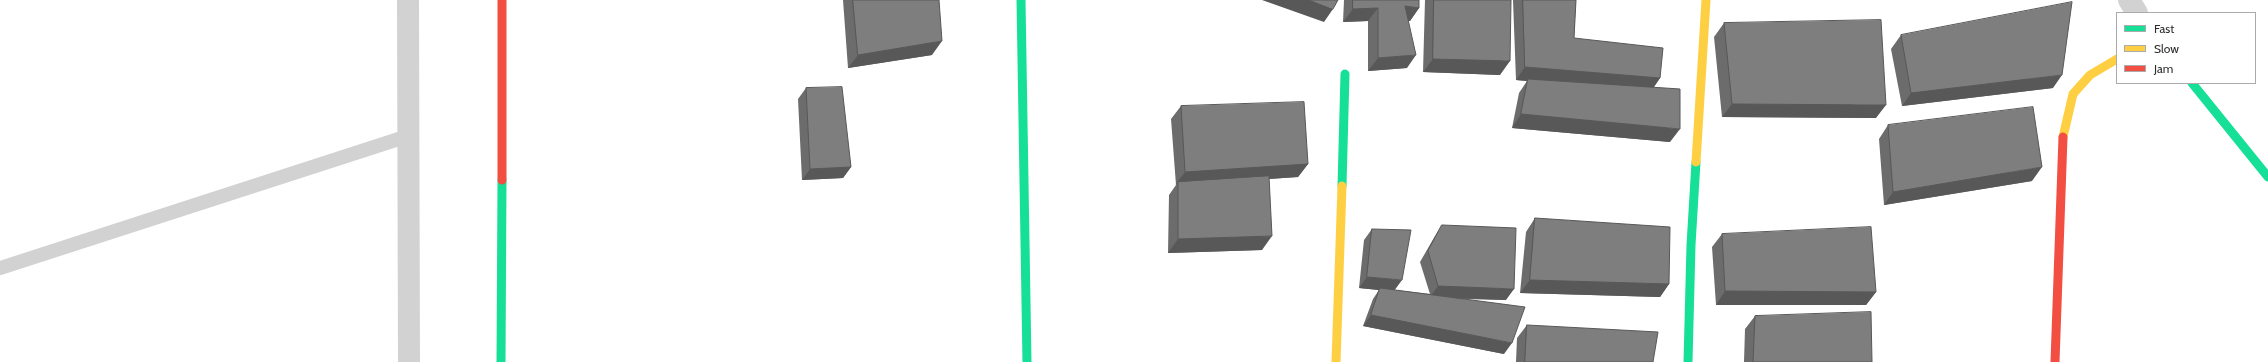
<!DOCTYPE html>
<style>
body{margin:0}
#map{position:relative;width:2268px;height:362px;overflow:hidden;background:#fff;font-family:Cabin,sans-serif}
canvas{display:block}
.legend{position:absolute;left:2116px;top:12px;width:140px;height:72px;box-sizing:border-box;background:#fff;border:1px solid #ababab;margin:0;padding:5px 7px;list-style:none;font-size:12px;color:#2d2d2d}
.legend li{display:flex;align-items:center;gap:8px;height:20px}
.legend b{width:20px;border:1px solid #ababab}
</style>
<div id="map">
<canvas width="2268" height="362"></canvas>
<ul class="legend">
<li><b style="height:5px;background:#16e098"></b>Fast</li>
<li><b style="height:5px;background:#ffcf43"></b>Slow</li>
<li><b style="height:5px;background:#f24e42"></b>Jam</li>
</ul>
</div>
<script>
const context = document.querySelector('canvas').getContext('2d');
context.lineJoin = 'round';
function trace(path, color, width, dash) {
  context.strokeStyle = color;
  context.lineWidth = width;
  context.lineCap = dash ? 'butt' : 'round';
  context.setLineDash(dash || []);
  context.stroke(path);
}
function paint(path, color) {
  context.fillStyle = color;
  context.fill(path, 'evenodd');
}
trace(new Path2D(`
 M0,268L408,136`), '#d2d2d2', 14);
trace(new Path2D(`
 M408,0L409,362
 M2129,0L2137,13`), '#d2d2d2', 22);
trace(new Path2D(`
 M1021,0L1027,362
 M2192,83L2268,177
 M1342,186L1345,74
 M501,362L502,180
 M1688,362L1691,245L1696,162`), '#16e098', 9);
trace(new Path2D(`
 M2063,137L2073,94L2090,75L2117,59
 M1696,162L1706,0
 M1336,362L1342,186`), '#ffcf43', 9);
trace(new Path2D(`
 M502,180V0
 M2055,362L2063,137`), '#f24e42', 9);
paint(new Path2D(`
 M843,0H939L932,55L848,68Z
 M1344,0H1419V8L1410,21H1408L1407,68L1368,71V21L1343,22Z
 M1425,0H1511L1500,75L1423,72Z
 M1513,0H1576L1574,38L1660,78L1654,87L1670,142L1512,128L1519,93L1527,81L1516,80Z
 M1724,23L1876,118L1722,117L1714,37Z
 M1901,35L2053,88L1902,106L1891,49Z
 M806,88L851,167L843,178L802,180L798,99Z
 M1181,106L1308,164L1298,177L1269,179L1262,250L1168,253L1169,195L1176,185L1171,119Z
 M1888,125L2032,181L1884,205L1879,139Z
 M1535,218L1669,284L1660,297L1520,293L1526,232Z
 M1442,225L1506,300L1462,299L1504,354L1363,326L1373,299L1379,290L1359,288L1364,240L1372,229L1395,290L1430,294L1420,262L1435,236Z
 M1722,234L1876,292L1866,305H1716L1712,247Z
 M1755,316L1872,362H1744L1745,329Z
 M1527,325L1653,362H1516L1517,338Z`), '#6c6c6c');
paint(new Path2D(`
 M1262,0H1309L1333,9L1324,22Z
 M1405,6L1419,8L1410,21L1395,20Z
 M1378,8L1368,21L1343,22L1353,9Z
 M942,41L932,55L848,68L858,55Z
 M1416,55L1407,68L1368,71L1378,58Z
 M1433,59L1510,61L1500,75L1423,72Z
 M1525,67L1660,78L1651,91L1528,79L1527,81L1516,80Z
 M2062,75L2053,88L1902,106L1911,93Z
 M1732,104L1886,105L1876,118L1722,117Z
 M1521,114L1680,129L1670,142L1512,128Z
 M1308,164L1298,177L1178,185V182L1175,185L1185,172Z
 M851,167L843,178L802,180L810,169Z
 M2042,167L2032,181L1884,205L1893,192Z
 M1272,236L1262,250L1168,253L1178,239Z
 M1367,277L1402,280L1394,291L1380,288L1379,290L1359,288Z
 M1530,280L1669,284L1660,297L1520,293Z
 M1438,286L1514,289L1506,300L1430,297Z
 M1725,291L1876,292L1866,305H1716Z
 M1371,315L1512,343L1504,354L1363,326Z`), '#585858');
const building = new Path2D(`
 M853,0H939L942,41L858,55Z
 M1309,0H1338L1333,9Z
 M1353,0H1419V8L1405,6L1416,55L1378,58V8L1353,9Z
 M1434,0H1511L1510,61L1433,59Z
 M1523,0H1576L1574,38L1663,48L1660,78L1525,67Z
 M2072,2L2062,75L1911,93L1901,35Z
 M1881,20L1886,105L1732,104L1724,23Z
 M1528,79L1680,89V129L1521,114Z
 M842,87L851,167L810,169L806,88Z
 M1304,102L1308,164L1185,172L1181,106Z
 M2033,107L2042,167L1893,192L1888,125Z
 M1269,176L1272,236L1178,239V182Z
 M1535,218L1670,227L1669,284L1530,280Z
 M1442,225L1516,228L1514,289L1438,286L1428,251Z
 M1871,227L1876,292L1725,291L1722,234Z
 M1372,229L1411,230L1402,280L1367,277Z
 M1380,288L1525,307L1512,343L1371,315Z
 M1871,312L1872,362H1753L1755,316Z
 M1527,325L1658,332L1653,362H1525Z`);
paint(building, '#7e7e7e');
trace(building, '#585858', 1);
</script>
